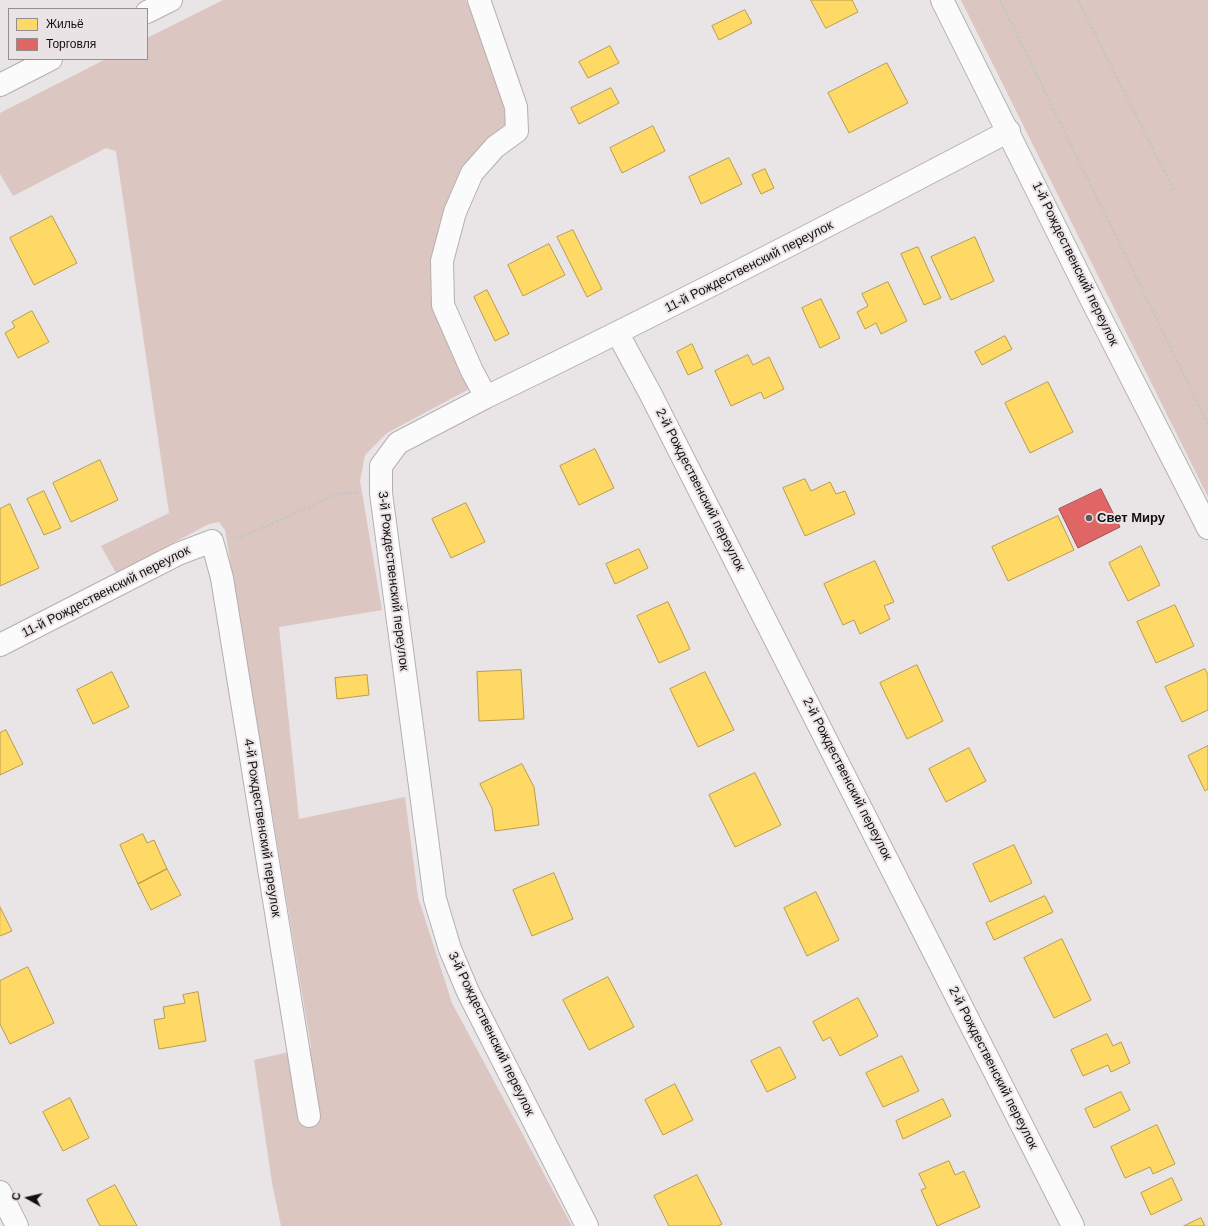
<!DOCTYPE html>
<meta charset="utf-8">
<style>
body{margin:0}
#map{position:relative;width:1208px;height:1226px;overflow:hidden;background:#e9e4e6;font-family:Arial,sans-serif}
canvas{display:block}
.legend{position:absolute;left:8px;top:8px;width:140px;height:52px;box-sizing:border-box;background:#eae3e6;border:1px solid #948e90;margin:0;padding:5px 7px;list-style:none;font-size:12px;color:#120f10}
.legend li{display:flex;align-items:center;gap:8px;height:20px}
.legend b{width:20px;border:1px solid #948e90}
.north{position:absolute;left:8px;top:1178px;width:40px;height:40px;-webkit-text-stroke:3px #eae3e6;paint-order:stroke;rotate:278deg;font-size:11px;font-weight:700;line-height:16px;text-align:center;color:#120f10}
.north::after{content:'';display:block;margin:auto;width:14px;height:18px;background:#120f10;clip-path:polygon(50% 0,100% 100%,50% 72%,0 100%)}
</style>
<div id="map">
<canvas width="1208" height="1226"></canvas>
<ul class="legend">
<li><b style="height:11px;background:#ffd966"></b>Жильё</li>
<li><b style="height:11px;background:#e06666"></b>Торговля</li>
</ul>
<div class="north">С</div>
</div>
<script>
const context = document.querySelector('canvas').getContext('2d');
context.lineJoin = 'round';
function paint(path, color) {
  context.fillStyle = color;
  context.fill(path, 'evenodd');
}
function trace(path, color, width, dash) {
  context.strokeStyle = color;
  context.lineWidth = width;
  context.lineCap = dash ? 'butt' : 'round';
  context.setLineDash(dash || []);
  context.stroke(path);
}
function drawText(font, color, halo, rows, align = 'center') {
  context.font = font + ' Arial,sans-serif';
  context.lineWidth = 4;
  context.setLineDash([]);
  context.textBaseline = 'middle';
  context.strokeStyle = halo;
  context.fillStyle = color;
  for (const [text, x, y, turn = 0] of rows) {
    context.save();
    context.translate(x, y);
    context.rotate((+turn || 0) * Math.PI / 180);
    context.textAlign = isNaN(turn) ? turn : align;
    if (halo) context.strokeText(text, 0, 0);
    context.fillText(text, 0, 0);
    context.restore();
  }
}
paint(new Path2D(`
 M223,0H466L504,100L508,125L435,268L471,388L387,433L365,455L360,481L382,610L279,627L299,819L405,797L418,897L452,1003L572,1226H281L272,1183L254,1060L311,1047L225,530L219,522L209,524L116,573L101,546L169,513L116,151L106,148L13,196L0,174V113L106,59H147V38Z
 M961,0H1208V497Z`), '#dcc6c2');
const homes = new Path2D(`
 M811,0H852L858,12L826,28Z
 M745,10L752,23L719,40L712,26Z
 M610,46L619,63L588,78L579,62Z
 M887,63L908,103L849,133L828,93Z
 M611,88L619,103L579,124L571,108Z
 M653,126L665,151L622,173L610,148Z
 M729,158L742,184L701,204L689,177Z
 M765,169L774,188L761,194L752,175Z
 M52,216L77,263L34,285L10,238Z
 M573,230L602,289L587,297L557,237Z
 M975,237L994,281L951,300L931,257Z
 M549,244L565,275L523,296L508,265Z
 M918,247L941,298L924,305L901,254Z
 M888,282L907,321L881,334L876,323L865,329L857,312L868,306L862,294Z
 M487,290L509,334L495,341L474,297Z
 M821,299L840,338L820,348L802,308Z
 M32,311L49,342L18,358L5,333L15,327L12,322Z
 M1005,336L1012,349L982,365L975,352Z
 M692,344L703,368L688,375L677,352Z
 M748,355L753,365L769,357L784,389L764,399L761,392L731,406L715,371Z
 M1048,382L1073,432L1030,453L1005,403Z
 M595,449L614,488L579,505L560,466Z
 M100,460L118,500L71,522L53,483Z
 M805,479L811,491L830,482L836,494L845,491L855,514L805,536L783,488Z
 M44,491L61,528L44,535L27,499Z
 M466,503L485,542L451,558L432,519Z
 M10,504L39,568L0,586V509Z
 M1058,516L1074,550L1008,581L992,547Z
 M1141,546L1160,585L1128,601L1109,563Z
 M639,549L648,568L615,584L606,564Z
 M875,561L894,602L884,606L890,619L860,634L854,620L843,625L824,584Z
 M668,602L690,649L659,663L637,616Z
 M1175,605L1194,646L1156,663L1137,622Z
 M917,665L943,721L907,739L880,683Z
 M1205,669L1208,675V710L1182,722L1165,687Z
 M521,670L524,719L479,721L477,672Z
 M112,672L129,707L93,724L77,690Z
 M705,672L734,730L698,747L670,689Z
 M367,675L369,695L337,699L335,678Z
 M6,730L23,764L0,775V733Z
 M1208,746V789L1205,791L1188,756Z
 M969,748L986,781L946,802L929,769Z
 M522,764L534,787L539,825L495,831L492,808L480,784Z
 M755,773L781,825L735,847L709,795Z
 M143,834L147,843L154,840L167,869L138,884L120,845Z
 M1014,845L1032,883L990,902L973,864Z
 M167,869L181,895L151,910L138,884Z
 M554,873L573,919L532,936L513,890Z
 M816,892L839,940L807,956L784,908Z
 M1045,896L1053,912L994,940L986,923Z
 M0,907L12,931L0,936Z
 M1062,939L1091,1000L1054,1018L1024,958Z
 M28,967L54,1023L10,1044L0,1024V981Z
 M608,977L634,1027L589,1050L563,1000Z
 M198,992L206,1041L159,1049L154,1020L165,1018L163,1007L185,1003L183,995Z
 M858,998L878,1036L840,1056L830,1037L823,1041L813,1022Z
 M1107,1034L1113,1046L1121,1042L1130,1063L1111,1072L1108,1065L1083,1076L1071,1050Z
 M780,1047L796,1078L767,1092L751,1061Z
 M902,1056L919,1091L883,1107L866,1073Z
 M675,1084L693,1120L663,1135L645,1100Z
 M1121,1092L1130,1110L1094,1128L1085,1109Z
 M70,1098L89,1138L63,1151L43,1112Z
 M943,1099L951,1116L903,1139L896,1121Z
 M1157,1125L1175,1164L1153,1174L1150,1167L1125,1178L1111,1147Z
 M949,1161L955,1175L964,1171L980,1207L937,1226L921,1190L926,1188L919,1174Z
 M697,1175L722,1224L718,1226H669L654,1196Z
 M1172,1178L1182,1200L1151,1215L1141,1193Z
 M115,1185L137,1226H100L87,1200Z
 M1201,1218L1205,1226H1184Z`);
paint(homes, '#ffd966');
trace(homes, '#b89c4c', 1);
const shops = new Path2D(`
 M1101,489L1120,527L1078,548L1059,509Z`);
paint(shops, '#e06666');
trace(shops, '#a24c4c', 1);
const minor = new Path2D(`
 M479,0L516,107L517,131L495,147L472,173L455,212L442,261L443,305L472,371L486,397L398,443L381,466V493L435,899L450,949L468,992L587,1226
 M147,12L171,0
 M0,85L51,59
 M618,334L650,393L1073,1226
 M486,397C663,312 836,222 1009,131
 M0,645L178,554L212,541L222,578L309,1116
 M0,1192L17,1226`);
const tertiary = new Path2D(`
 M942,0L1090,297L1208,528`);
trace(minor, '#b4b0b1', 24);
trace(tertiary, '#b4b0b1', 24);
trace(new Path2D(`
 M1000,0L1208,424
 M1078,0L1175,192
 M234,538L242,537L339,493H358`), '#c6c6c6', 2.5, [3, 2]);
trace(minor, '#fcfbfb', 22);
trace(tertiary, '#fcfbfb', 22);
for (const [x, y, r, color] of [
 [1089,518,4,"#5d5a5b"]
]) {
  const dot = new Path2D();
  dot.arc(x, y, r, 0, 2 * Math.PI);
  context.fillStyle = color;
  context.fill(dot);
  trace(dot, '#eae3e6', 1.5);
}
drawText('13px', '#120f10', '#eae3e6', [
 ["1-й Рождественский переулок",1075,264,64],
 ["11-й Рождественский переулок",749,267,-27],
 ["2-й Рождественский переулок",700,490,63],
 ["3-й Рождественский переулок",393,581,83],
 ["11-й Рождественский переулок",106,592,-27],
 ["2-й Рождественский переулок",847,779,63],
 ["4-й Рождественский переулок",262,828,81],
 ["3-й Рождественский переулок",491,1034,64],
 ["2-й Рождественский переулок",993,1068,63]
]);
drawText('bold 13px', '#120f10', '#eae3e6', [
 ["Свет Миру",1097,518]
], 'left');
</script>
